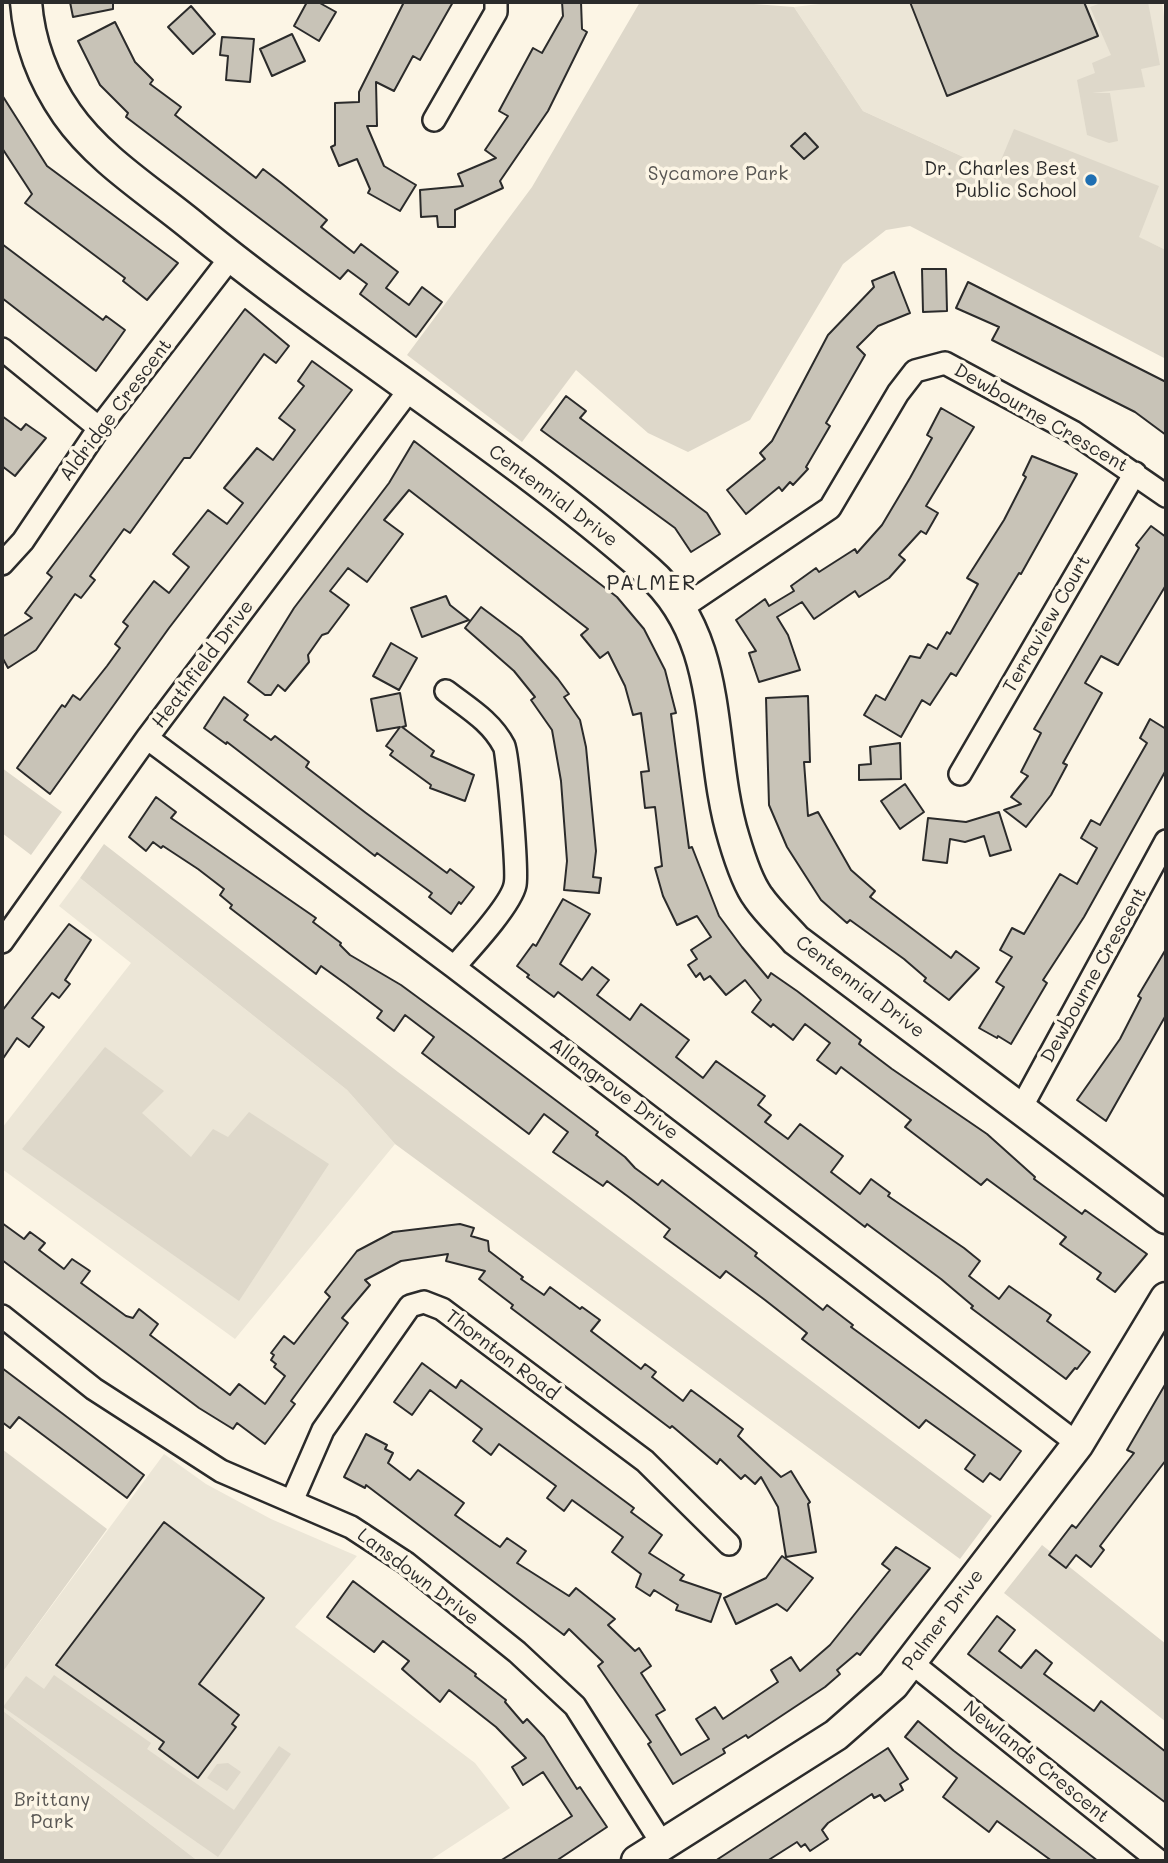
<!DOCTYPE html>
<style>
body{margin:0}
#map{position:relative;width:1168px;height:1863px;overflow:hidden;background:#fcf5e5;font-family:Mali,sans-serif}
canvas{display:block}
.frame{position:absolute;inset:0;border:4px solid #2b2b2b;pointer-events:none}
</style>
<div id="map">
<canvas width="1168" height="1863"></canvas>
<div class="frame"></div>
</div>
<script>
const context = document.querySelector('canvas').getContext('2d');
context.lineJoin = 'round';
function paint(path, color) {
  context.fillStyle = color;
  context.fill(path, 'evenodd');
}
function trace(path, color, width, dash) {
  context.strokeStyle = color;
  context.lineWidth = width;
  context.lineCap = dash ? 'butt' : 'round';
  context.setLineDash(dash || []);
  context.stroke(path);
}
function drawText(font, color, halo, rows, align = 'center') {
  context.font = font + ' Mali,sans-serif';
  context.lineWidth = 7;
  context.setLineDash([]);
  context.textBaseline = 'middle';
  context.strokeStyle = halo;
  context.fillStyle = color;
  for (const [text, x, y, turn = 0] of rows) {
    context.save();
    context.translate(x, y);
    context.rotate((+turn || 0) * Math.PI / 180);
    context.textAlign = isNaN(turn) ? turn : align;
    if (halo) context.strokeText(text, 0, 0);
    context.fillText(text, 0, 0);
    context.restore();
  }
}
paint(new Path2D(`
 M836,2H1162L1166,31V250L863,111L794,7Z
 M80,878L347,1090L395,1144L235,1339L2,1169V1128L131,963L59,906Z
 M164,1454L206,1484L271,1519L357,1556L295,1627L475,1763L510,1808L429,1861H198L2,1710V1673Z`), '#ece6d7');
paint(new Path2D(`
 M640,2H727L794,7L863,111L996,172L1014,129L1159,186L1139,237L1166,250V359L910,226L886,230L843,264L750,420L688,452L648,433L576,370L522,442L407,355L532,187Z
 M1104,2H1148L1160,65L1141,69L1145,87L1092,93H1110L1118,141L1109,143L1087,135L1077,80L1095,73L1092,63L1111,55L1090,7Z
 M2,768L62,812L31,855L2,833Z
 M104,844L398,1072L992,1516L960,1559L395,1144L347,1090L80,878Z
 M105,1047L164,1091L142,1113L191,1157L213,1129L228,1137L249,1112L329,1164L239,1301L22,1149Z
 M2,1449L107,1529L2,1673Z
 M1042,1545L1166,1644V1722L1004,1593Z
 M54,1675L151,1743L147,1749L234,1810L279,1746L291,1754L218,1857L3,1707L26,1676L44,1689Z
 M2,1710L198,1861H2Z
 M228,1763L241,1772L227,1791L207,1778L217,1764Z`), '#ded8ca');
const building = new Path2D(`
 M70,2H113V9L73,17Z
 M307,2H318L336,12L319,41L294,26Z
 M404,2H453L420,60L413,56L394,91L376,82L377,126H367L384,166L416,185L400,211L368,193L370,189L357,159L339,166L331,147L335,145V103L359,102V92Z
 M562,2H581L582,29L587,32L548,111L500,181L503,188L455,210V227H438L437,216L421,217L420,190L463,186L458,174L496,158L485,150L508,116L499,111L533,48L542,53L563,16Z
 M910,2H1084L1098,36L947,96Z
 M191,6L215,34L193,54L168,27Z
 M115,22L135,62L153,80L150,84L181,107L175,115L256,178L263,169L280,182L327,220L321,227L354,253L361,244L398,272L386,288L409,305L422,287L442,302L416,337L360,294L367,284L348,270L340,279L126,117L128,113L100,85L78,41Z
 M292,34L305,61L272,76L260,49Z
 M222,37L254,39L250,82L226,80L228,56L220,55Z
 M2,95L47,166L178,263L147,300L123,281L125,278L25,203L32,194L2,148Z
 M805,133L818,147L804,159L791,146Z
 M2,244L103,320L106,316L125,330L96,371L2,298Z
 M922,269H946L947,311L923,312Z
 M894,272L910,313L878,326L857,347L865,355L826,423L830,426L806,467L808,469L793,485L790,482L782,491L779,487L746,514L727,490L765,459L760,453L772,441L828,335L874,287L872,281Z
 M968,282L1166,382V435L1135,412L992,340L999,327L956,308Z
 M245,309L289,346L276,363L264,354L190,458H184L130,533L124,529L90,576L95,580L81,598L75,594L36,650L8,668L2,657V637L32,618L25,613L52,577L47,573Z
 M312,361L352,390L169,628L50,794L17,768L62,705L65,707L73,695L80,700L107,666L120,648L115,644L128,626L123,622L154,581L169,593L189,567L173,554L208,510L227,524L243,503L224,488L257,448L273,460L295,430L279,418L304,386L298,381Z
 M566,396L586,411L580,418L707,513L720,534L691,552L675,528L541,430Z
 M941,408L974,427L926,506L938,513L926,534L921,531L899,555L905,560L889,578L859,597L855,591L814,619L802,602L777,617L788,635L800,670L759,682L749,653L756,651L736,620L765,599L769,606L794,591L791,586L816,568L819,572L855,549L857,553L882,525L910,478L932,438L927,435Z
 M2,416L21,430L26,424L46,438L15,476L2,466Z
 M414,441L617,597L644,629L665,670L676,713L671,714L689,848L692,847L719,916L742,947L768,978L771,973L797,991L861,1040L859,1044L892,1069L987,1134L1035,1177L1034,1179L1082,1214L1085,1210L1147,1254L1115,1292L1097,1279L1101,1273L1060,1244L1066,1237L987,1179L981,1185L905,1127L911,1120L841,1067L836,1074L817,1060L830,1043L805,1024L793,1040L773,1024L771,1027L752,1012L761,1000L745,980L726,995L710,976L704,980L700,973L696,977L688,965L697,959L691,950L711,937L697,916L677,925L663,896L655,868L662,866L655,807L645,808L641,772L649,771L641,713L633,715L625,686L608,652L600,658L581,635L588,629L409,490L384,520L403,534L367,582L348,568L330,591L349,605L328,633L322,635L308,655L309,662L285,691L278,685L271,695H265L248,682L294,608L389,483Z
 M1032,456L1077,474L1021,574L1019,573L956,676L951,673L930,705L922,700L901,737L864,715L876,695L885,700L910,656L920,658L928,644L937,649L947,632L950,634L978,584L967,578L1004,520L1026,477L1023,475Z
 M1151,526L1166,537V585L1118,665L1101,656L1085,683L1102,693L1063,763L1067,765L1051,795L1026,827L1004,810L1021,804L1011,797L1028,776L1021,772L1041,733L1034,729L1139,548L1136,545Z
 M446,596L450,605L469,620L422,637L411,608Z
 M481,607L521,637L558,679L569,694L564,697L580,720L586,747L596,851L593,877L601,878L599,893L564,890L567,861L561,781L552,730L531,700L535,697L514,671L465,628Z
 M391,643L417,658L399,690L373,676Z
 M400,693L406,726L402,727L434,751L431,756L474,775L465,801L430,788L431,785L390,755L393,751L386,746L400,727L377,731L371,699Z
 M808,696L810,762H804L808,816L818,812L851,870L875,891L870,897L951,958L956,951L979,968L949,1000L924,981L926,978L904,959L850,920L847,923L821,900L787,847L769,805L766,698Z
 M224,697L248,715L244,720L271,740L275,736L309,762L306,767L366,813L447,873L450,869L474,887L461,904L459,902L451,914L429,897L432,893L377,853L375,856L227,742L226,744L204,728Z
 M1150,719L1166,729V770L1084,917L1043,980L1047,983L1011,1044L998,1036L997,1038L979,1028L1004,987L996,982L1012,957L1000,950L1012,928L1024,934L1060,874L1077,884L1097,848L1081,838L1091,820L1100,825L1147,743L1140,738Z
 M900,743L901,779L859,780V765L871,764L870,747Z
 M905,784L924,812L900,829L881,801Z
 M156,797L176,812L171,818L316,918L313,922L341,943L340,945L350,955L401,985L469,1035L598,1132L596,1135L625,1157L635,1168L658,1185L662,1180L757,1253L755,1256L823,1310L827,1305L853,1325L851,1327L1021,1451L1000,1480L990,1473L983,1482L965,1469L975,1455L926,1420L919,1428L802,1339L807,1333L765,1300L726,1271L720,1278L664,1237L670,1229L630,1198L607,1181L603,1186L553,1152L568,1132L544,1114L529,1134L422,1053L434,1037L405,1015L394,1031L377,1018L382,1011L346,984L321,966L316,974L230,908L232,905L220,895L224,889L198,869L163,846L161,848L153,842L146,851L129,837Z
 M999,812L1011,850L990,856L984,836L965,842L950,839L947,863L923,860L928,818L966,822Z
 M563,899L590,914L560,964L582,980L592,967L609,980L597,995L630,1020L641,1004L689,1040L676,1057L703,1078L716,1061L765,1096L758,1105L771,1115L765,1122L788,1139L800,1124L816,1136L843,1156L831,1172L860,1194L871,1179L890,1193L888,1196L964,1248L980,1261L969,1276L999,1299L1009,1286L1051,1315L1047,1321L1090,1352L1077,1369L1075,1368L1066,1379L971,1308L973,1306L941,1279L867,1224L865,1227L839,1207L558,992L554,997L527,977L529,975L517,966L533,944L536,946Z
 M69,924L91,940L65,980L70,984L59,998L52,993L32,1018L44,1027L29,1047L17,1038L2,1060V1011Z
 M1166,949V1015L1106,1121L1077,1100L1120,1039L1141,998L1138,996Z
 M2,1223L24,1239L30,1232L45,1243L39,1250L64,1269L72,1259L90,1271L81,1283L126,1316L133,1318L139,1309L158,1324L150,1335L230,1395L239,1384L265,1404L285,1376L274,1367L276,1364L271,1360L274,1355L271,1353L284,1336L294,1344L330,1297L325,1292L357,1251L393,1232L460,1224L474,1228L471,1236L488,1241L489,1251L523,1277L521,1279L544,1295L550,1287L580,1309L582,1307L600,1320L591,1331L641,1369L645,1364L656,1372L652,1377L683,1401L691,1390L710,1404L743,1429L738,1436L781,1477L791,1471L810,1502L808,1504L816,1552L786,1557L778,1507L761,1477L755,1484L745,1475L741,1479L720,1459L717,1464L672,1426L670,1428L511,1308L513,1305L479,1279L485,1271L446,1261L448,1254L401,1261L365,1280L370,1285L342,1318L348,1323L291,1401L295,1404L265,1444L237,1423L233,1429L199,1408L2,1260Z
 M422,1363L456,1388L461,1380L634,1508L631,1512L662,1535L649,1553L684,1575L680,1580L721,1594L711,1622L676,1610L678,1605L654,1590L650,1596L636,1587L641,1574L612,1552L623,1537L572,1500L564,1511L547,1498L556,1486L499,1444L491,1455L473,1441L482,1429L430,1390L412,1415L394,1402Z
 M2,1368L144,1475L127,1498L19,1417L10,1428L2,1422Z
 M1166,1383V1460L1100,1546L1104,1550L1091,1567L1076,1555L1066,1568L1049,1555L1072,1525L1076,1528L1134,1453L1127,1450Z
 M366,1434L387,1445L385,1449L393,1453L388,1463L410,1480L418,1470L464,1503L455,1515L494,1543L500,1547L507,1538L526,1551L517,1563L569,1596L576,1588L615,1619L608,1625L635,1651L639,1648L651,1666L641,1673L665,1710L656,1715L681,1755L709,1739L696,1719L715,1707L723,1719L778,1682L771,1670L791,1657L800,1671L830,1645L890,1570L882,1564L896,1547L930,1568L860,1655L857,1653L837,1670L840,1674L825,1687L748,1738L746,1735L723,1749L725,1753L673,1784L648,1744L651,1742L598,1666L603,1662L569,1629L564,1635L366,1485L365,1488L344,1477Z
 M164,1522L264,1598L199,1684L239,1715L232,1724L236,1727L198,1778L159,1749L164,1742L56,1665Z
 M782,1556L813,1578L787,1611L777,1604L736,1624L724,1598L766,1578Z
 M353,1581L476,1674L475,1676L506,1700L505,1702L523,1723L527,1719L544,1737L577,1789L580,1787L607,1827L556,1861H500L572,1816L543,1772L523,1785L512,1767L526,1758L496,1727L449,1690L440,1702L402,1669L409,1661L383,1641L374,1652L327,1617Z
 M997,1616L1015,1630L999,1651L1021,1668L1036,1650L1052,1663L1044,1674L1094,1711L1101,1701L1166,1752V1803L968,1654Z
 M918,1721L954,1751L1098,1861H1052L997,1821L989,1832L943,1797L957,1778L905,1737Z
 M888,1748L908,1779L900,1784L903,1790L885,1801L880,1795L874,1798L872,1794L828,1823L822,1830L828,1839L810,1851L805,1844L801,1847L797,1842L767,1861H715Z`);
paint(building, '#c8c3b7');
trace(building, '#2b2b2b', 2);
const street = new Path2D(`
 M434,120L496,12V2
 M2,349L99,428
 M2,564L23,541L99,428L231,257
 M680,609L830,508L898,393L915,371L945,363L1073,432L1166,496
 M446,691C468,708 491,721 504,746C508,754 518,874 515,885C511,905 469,950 454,967
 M147,738L454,967L1078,1444
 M960,774L1135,473
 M2,942L147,738L410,389
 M1021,1108L1166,841
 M2,1316L94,1389L221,1471L351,1527L406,1563L517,1652L575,1706L663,1845
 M292,1501L323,1430L410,1306L424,1302L442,1309L645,1461L729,1544
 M912,1663L1159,1861`);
const secondary = new Path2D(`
 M26,2C29,42 44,81 67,114C99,160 153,193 195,228C342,348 506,446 648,571C727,640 706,748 734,839C739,856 747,882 758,897C769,913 784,926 796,940L1166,1218
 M637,1861L836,1735L893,1685L1078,1444L1166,1298`);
trace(street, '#2b2b2b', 26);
trace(secondary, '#2b2b2b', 35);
trace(street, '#fcf5e5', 21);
trace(secondary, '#fcf5e5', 30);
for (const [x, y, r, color] of [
 [1091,180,7,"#1f6fb2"]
]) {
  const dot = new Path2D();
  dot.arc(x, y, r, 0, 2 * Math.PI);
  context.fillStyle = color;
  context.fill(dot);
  trace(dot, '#fcf5e5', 2.5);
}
drawText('19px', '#2b2b2b', '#fcf5e5', [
 ["Dr. Charles Best",1077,169],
 ["Public School",1077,191]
], 'right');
drawText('19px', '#585653', '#fcf5e5', [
 ["Sycamore Park",718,174],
 ["Brittany",52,1800],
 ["Park",52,1822]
]);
drawText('19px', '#2b2b2b', '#fcf5e5', [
 ["Aldridge Crescent",116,410,-53],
 ["Dewbourne Crescent",1041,418,30],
 ["Centennial Drive",553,496,37],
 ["Terraview Court",1047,624,-60],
 ["Heathfield Drive",203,664,-53],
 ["Dewbourne Crescent",1094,975,-61],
 ["Centennial Drive",860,987,37],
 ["Allangrove Drive",614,1089,37],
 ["Thornton Road",502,1355,37],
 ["Lansdown Drive",418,1577,37],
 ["Palmer Drive",943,1620,-53],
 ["Newlands Crescent",1036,1762,39]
]);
context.letterSpacing = '2px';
drawText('21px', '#2b2b2b', '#fcf5e5', [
 ["PALMER",652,584]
]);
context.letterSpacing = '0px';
</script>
